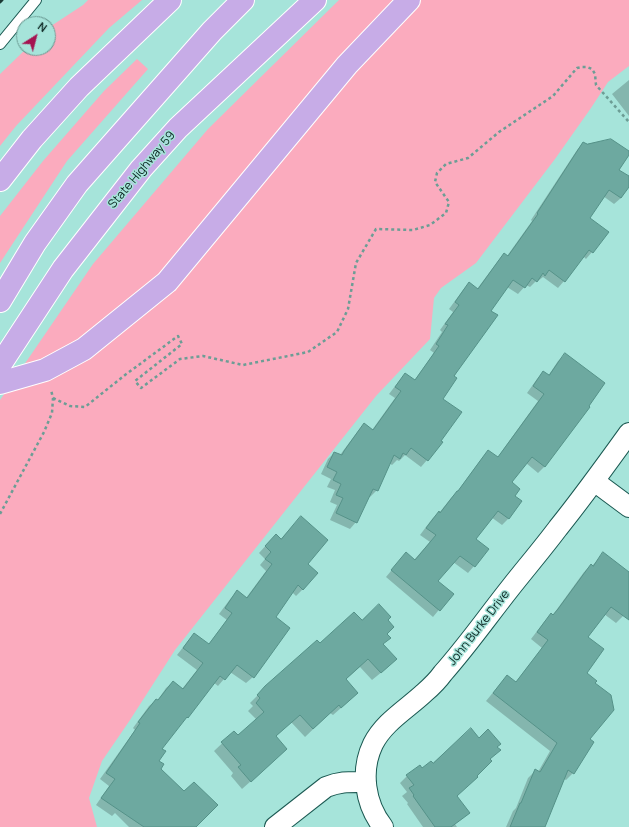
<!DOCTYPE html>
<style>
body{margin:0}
#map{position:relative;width:629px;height:827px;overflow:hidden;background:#a6e4da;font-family:Manrope,sans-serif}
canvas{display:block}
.north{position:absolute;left:16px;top:16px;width:40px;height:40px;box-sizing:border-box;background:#a6e4da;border:1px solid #689890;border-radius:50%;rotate:36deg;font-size:11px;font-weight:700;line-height:16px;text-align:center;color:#0b2521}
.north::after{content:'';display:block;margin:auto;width:14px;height:18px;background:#a51351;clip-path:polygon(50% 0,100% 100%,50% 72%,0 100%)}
</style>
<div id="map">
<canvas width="629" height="827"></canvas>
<div class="north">N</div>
</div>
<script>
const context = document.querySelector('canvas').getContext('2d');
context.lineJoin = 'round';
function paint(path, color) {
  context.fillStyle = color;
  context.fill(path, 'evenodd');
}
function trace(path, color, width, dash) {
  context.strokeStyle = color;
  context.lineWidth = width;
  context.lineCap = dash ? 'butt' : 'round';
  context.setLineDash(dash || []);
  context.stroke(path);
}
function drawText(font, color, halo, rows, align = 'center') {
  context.font = font + ' Manrope,sans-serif';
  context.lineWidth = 3;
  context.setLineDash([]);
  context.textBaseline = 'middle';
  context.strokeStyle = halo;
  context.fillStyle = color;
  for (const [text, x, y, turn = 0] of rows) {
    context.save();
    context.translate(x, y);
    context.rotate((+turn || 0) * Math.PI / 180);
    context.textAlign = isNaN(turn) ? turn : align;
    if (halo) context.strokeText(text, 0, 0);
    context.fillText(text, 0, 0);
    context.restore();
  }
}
paint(new Path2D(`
 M88,0H142L109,28L16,126L0,146V74L27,48H48V28L83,5Z
 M339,0H629V66L608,82L591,108L555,159L476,263L441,288L434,298L430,339L376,396L175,650L130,720L102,761L89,798L97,827H0V400L93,264L208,129Z
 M137,59L148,69L67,161L0,263V216L43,161L104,91Z`), '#fbabbe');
paint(new Path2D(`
 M629,80V116L612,94Z
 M583,143L629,153L618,170L629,177V185L621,198L614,204L603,196L589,218L592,252L586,259L583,256L564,281L558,288L543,277L538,281L537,280L530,287L526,285L518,294L507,287L490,311L442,399L440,441L441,442L427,460L421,467L405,455L399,461L397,460L392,465L389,463L377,490L370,497L368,496L356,522L350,529L330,520L337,505L330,502L335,490L327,487L331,479L321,474L328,459L334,453L340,455L358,431L365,424L372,430L395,398L389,394L399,381L405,375L414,381L434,353L430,350L442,332L440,330L453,312L449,309L463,290L469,283L477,289L498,261L504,254L507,256L532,221L531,220L577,150Z
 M565,355L545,466L538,473L526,463L511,483L514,496L521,501L508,519L502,525L491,517L475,540L474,566L468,573L453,562L437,581L452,594L433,617L386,577L400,560H414L430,542L420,535L432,519L439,512V513L451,498L457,492L482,458L488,452L497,458L538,401L527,393L537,379L543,373L548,376L558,361Z
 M301,517L307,564L303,589L296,596L292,592L274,617L253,677L246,683L230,672L218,686L213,682L187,717L181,723L161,749L158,761L160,769L195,827H129L115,813L112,816L96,805L109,786L100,779L135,730L133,728L149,706L156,700L157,701L166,688L173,682L182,689L197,670L177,655L188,641L194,635L208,645L227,620L219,614L231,598L238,592L246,598L266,571L260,565L265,559L259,553L269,542L280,540Z
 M603,554L629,573V608L623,616L616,623L604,614L587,638L585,673L594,683L589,740L592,742L573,773L566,780L564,779L544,827H506L513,811L516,808L528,778L535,771L538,772L550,751L486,701L500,684L507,676L515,683L542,648L531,639L544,622L551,615L552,616L584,572L591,565L592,566Z
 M387,620L386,634L382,644L388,667L372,680L360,667L345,680L349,701L333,715L330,713L305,737L291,722L275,737L278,757L242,789L231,776L233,773L214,751L234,732L238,737L257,720L248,711L253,706L250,703L266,687L320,644L362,621Z
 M479,739L496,747L499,750L489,760L456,797L469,813L455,824L457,827H423L407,804L408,803L402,796L407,792L400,783L407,776L433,765Z`), '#0003');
const building = new Path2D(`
 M611,139L629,151V155L619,170L629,176V187L621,198L609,190L590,218L609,232L593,253L589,250L565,282L549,270L545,276L543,273L537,282L532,278L525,288L513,280L491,311L498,315L454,376L457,378L443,399L462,412L441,441L443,442L428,461L411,448L406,455L403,453L400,459L394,455L378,491L373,489L357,523L336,513L343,498L336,495L341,484L333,480L337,472L327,467L334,452L342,455L344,451L364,423L373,430L401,391L395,387L405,373L415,380L439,346L436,344L448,325L445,324L459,305L455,302L469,282L478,289L504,253L508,256L538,214L537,213L583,142L587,144Z
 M565,353L605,383L589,406L590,407L545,467L532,457L512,482L520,489L515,496L522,501L509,519L498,511L476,539L489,549L475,567L460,556L438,581L454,594L440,611L391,570L406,552L415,560L436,535L426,528L439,511L440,513L457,491H458L488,450L498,457L544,394L533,386L543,371L549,375Z
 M301,516L328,540L308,564L318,573L303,590L298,585L276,617L290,628L254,678L237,665L225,680L220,676L188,718L187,717L162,749L166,751L159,761L164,764L161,769L184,791L194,782L218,805L196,827H144L101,798L115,779L106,773L140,723L138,722L156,699L158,700L173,681L183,689L203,663L183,648L194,633L209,644L232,613L225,608L237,590L247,598L272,564L265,559L271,552L265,546L276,534L281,539Z
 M603,552L629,572V620L611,607L588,637L604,649L587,673L597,681L595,683L611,695L614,710L590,739L594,742L574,774L568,770L545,827H510L520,803H521L535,769L540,772L557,743L493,693L507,675L516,682L548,640L537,632L551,613L553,615L558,609L591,564L593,566Z
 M379,604L391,617L388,620L394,627L387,634L391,638L383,644L397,659L381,673L368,659L346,679L358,693L341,708L339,705L313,729L300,715L276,736L287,749L251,782L238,767L241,765L221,742L234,731L238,735L264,712L256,703L260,698L257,695L265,686L317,640L320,643L354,612L362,620Z
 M471,728L479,738L488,729L501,744L497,747L501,750L490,759L492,761L477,776L478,777L457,796L470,813L451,827H435L413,796L414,795L409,788L414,785L406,775L420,765L422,768L431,761L433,763Z`);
paint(building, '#6da9a0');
trace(building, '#559188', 1);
const lane = new Path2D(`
 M0,44L36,0`);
const street = new Path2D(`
 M594,481L629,507
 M275,827L326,787C341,781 350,782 366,782
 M383,827C365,804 360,771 373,744C384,722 407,709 424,693C431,687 438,680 443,673C467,646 488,616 511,587C526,568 543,548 558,528C583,497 606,465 629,433`);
const primary = new Path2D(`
 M0,180L32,139L79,87L170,0
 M0,301L35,243L77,184L212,31L243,0
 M0,365L63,269L141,169L178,128L315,0
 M0,383L45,370L84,349L167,282L347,65L409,0`);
trace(lane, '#1b5952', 12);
trace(street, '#1b5952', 22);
trace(primary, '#fff', 24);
trace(new Path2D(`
 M53,398L70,406L85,407L125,375L178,336L182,344L135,381L141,388L180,359L203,356L243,365L308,352L337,332L348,309L356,263L376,229L413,230L430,225L446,213L449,202L435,182L437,173L446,164L468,158L499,132L553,96L577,68L582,67H587L592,69L595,74L596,85L629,122
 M0,514L44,432L52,413L53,398L51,390`), '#6c9d95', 2.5, [3, 3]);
trace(lane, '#fff', 10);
trace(street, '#fff', 20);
trace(primary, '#c7ace7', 22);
trace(new Path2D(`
 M0,2L2,0`), '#1b3934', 3);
drawText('12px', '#0b2521', '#a6e4da', [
 ["State Highway 59",142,170,-50],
 ["John Burke Drive",479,628,-52]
]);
</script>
